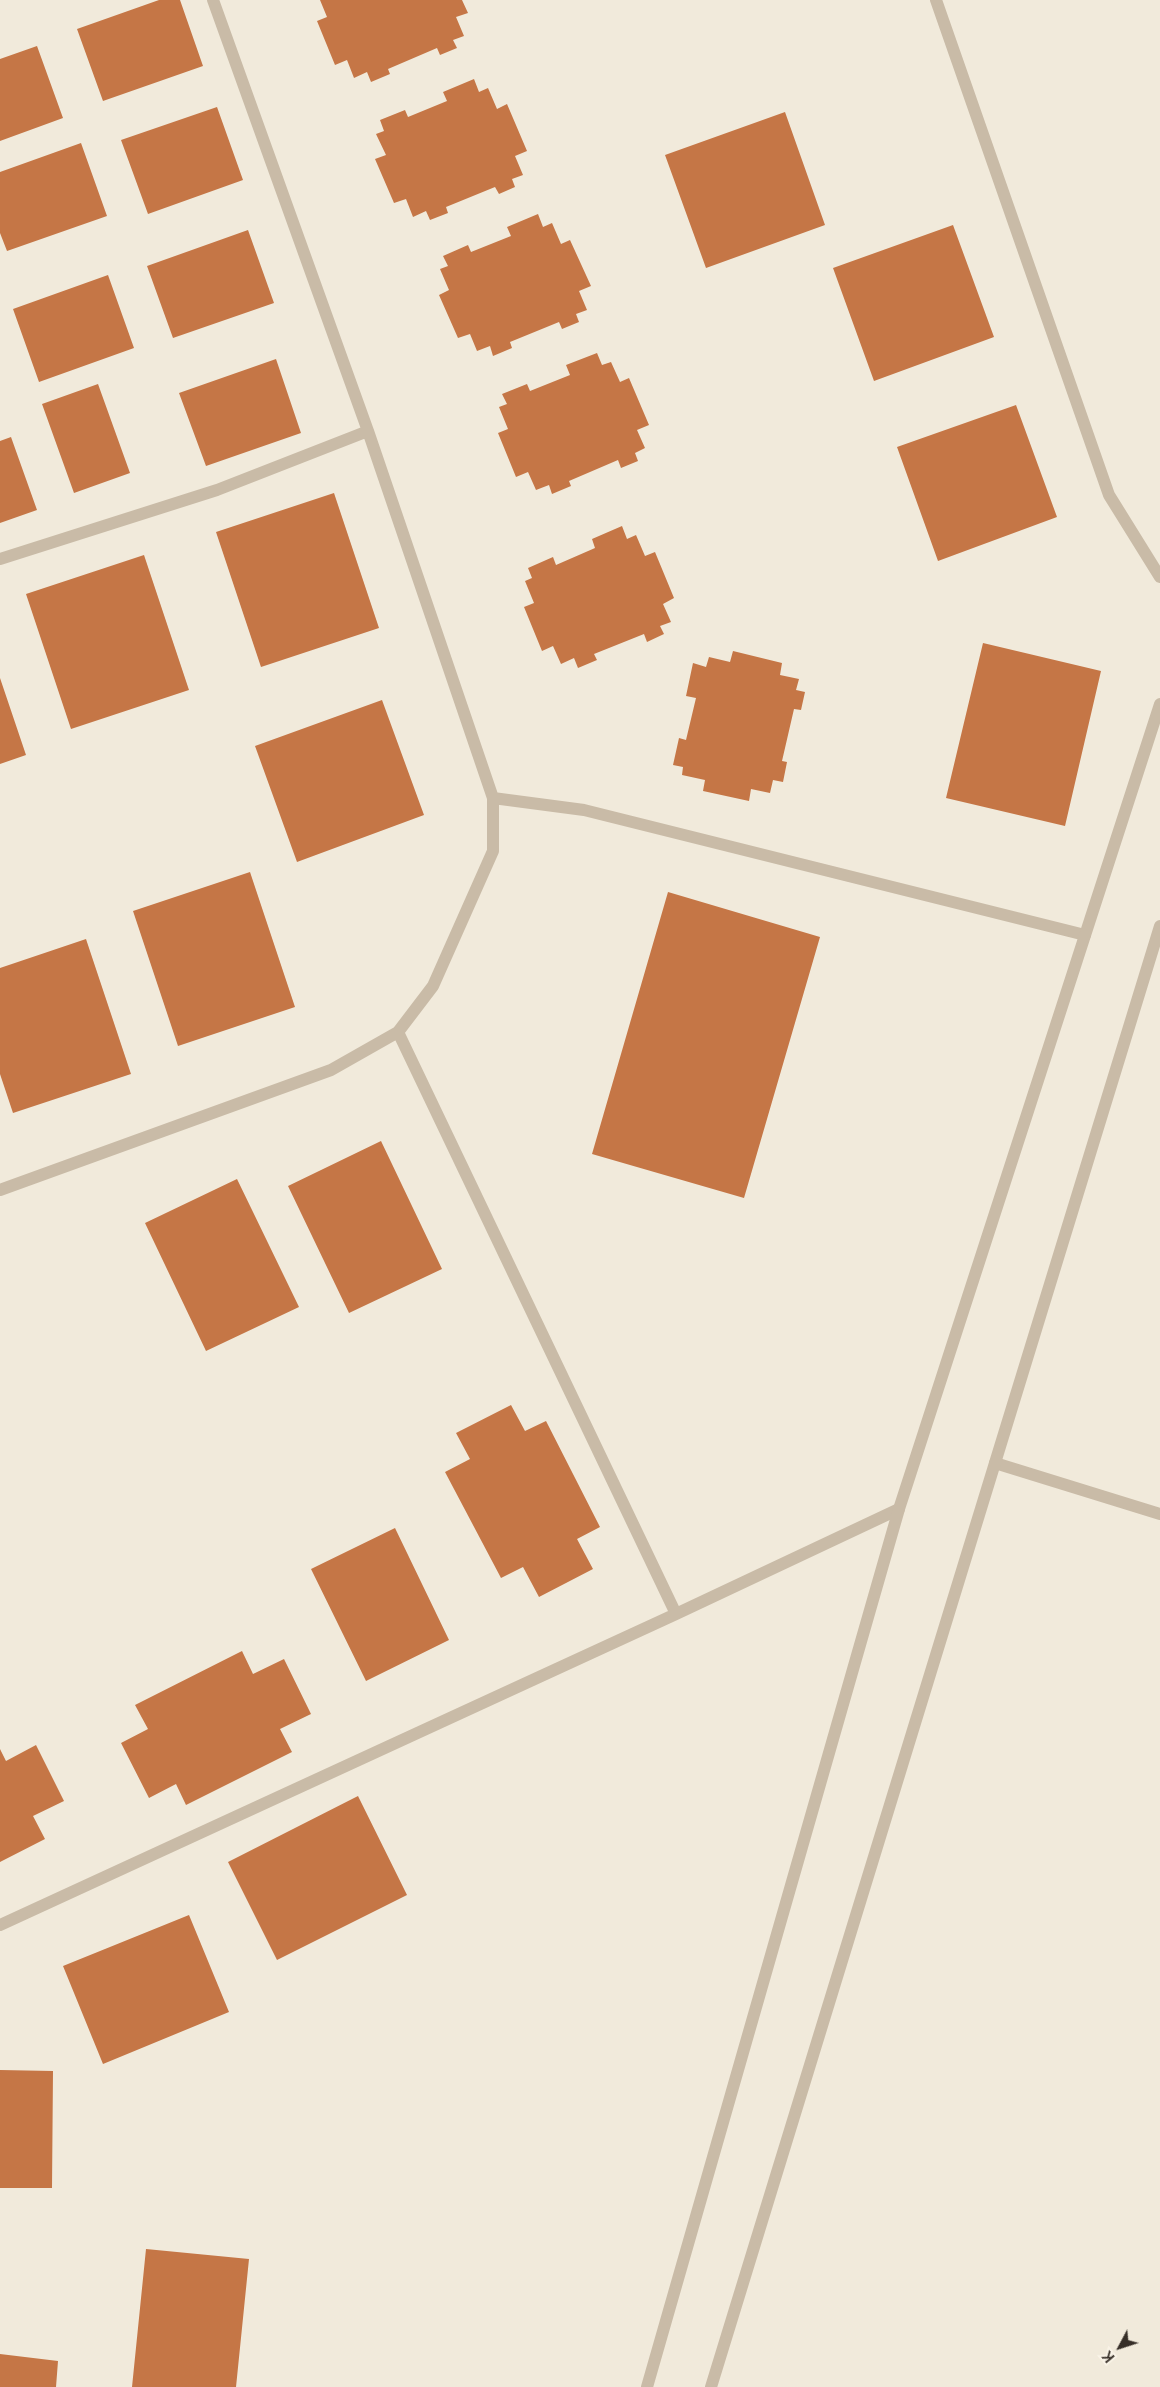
<!DOCTYPE html>
<style>
body{margin:0}
#map{position:relative;width:1160px;height:2387px;overflow:hidden;background:#f1eadb;font-family:Raleway,sans-serif}
canvas{display:block}
.north{position:absolute;left:1095px;top:2322px;width:50px;height:50px;-webkit-text-stroke:4px #f9f3e7;paint-order:stroke;rotate:230deg;font-size:14px;font-weight:700;line-height:20px;text-align:center;color:#362e27}
.north::after{content:'';display:block;margin:auto;width:18px;height:22px;background:#362e27;clip-path:polygon(50% 0,100% 100%,50% 72%,0 100%)}
</style>
<div id="map">
<canvas width="1160" height="2387"></canvas>
<div class="north">K</div>
</div>
<script>
const context = document.querySelector('canvas').getContext('2d');
context.lineJoin = 'round';
function paint(path, color) {
  context.fillStyle = color;
  context.fill(path, 'evenodd');
}
function trace(path, color, width, dash) {
  context.strokeStyle = color;
  context.lineWidth = width;
  context.lineCap = dash ? 'butt' : 'round';
  context.setLineDash(dash || []);
  context.stroke(path);
}
paint(new Path2D(`
 M159,0H180L203,66L103,101L77,29Z
 M320,0H462L468,13L456,17L464,36L453,40L457,48L440,55L437,48L388,69L390,74L371,82L367,72L354,78L347,60L335,65L317,21L327,17Z
 M37,46L63,118L0,141V59Z
 M474,79L479,92L488,88L497,109L507,104L527,151L515,156L523,175L512,179L515,187L499,194L495,187L446,207L448,213L430,220L426,211L413,217L406,199L394,203L375,159L386,155L376,134L384,131L380,120L405,110L408,117L447,101L443,92Z
 M217,107L243,180L148,214L121,140Z
 M785,112L825,225L706,268L665,155Z
 M81,143L107,216L7,251L0,233V172Z
 M538,214L543,227L552,223L561,244L570,240L591,286L579,291L587,310L576,314L579,322L562,329L559,322L510,342L512,348L493,356L490,346L477,351L470,334L458,338L439,295L449,290L440,269L448,266L443,256L468,245L471,252L511,236L507,227Z
 M953,225L994,337L874,381L833,268Z
 M248,230L274,303L173,338L147,266Z
 M108,275L134,348L39,382L13,309Z
 M597,353L602,365L611,362L620,382L629,378L649,425L637,430L645,448L635,453L638,461L621,468L618,460L569,481L571,486L552,494L549,485L536,490L528,472L516,477L498,433L508,429L499,407L507,404L502,394L527,384L530,391L570,375L566,365Z
 M276,359L301,433L206,466L179,393Z
 M98,384L130,473L74,493L42,404Z
 M1016,405L1057,517L938,561L897,447Z
 M11,437L37,510L0,523V441Z
 M334,493L379,628L261,667L216,532Z
 M622,526L627,539L636,535L645,556L655,552L674,598L663,604L671,622L660,626L664,634L647,642L644,634L594,654L597,660L578,668L574,658L561,664L553,646L542,651L524,607L534,603L525,581L532,578L528,568L553,557L556,565L595,548L592,539Z
 M144,555L189,690L71,729L26,594Z
 M983,643L1101,671L1065,826L946,798Z
 M733,651L782,663L780,675L799,679L796,690L805,692L801,710L794,709L782,761L787,762L783,782L773,780L770,793L751,789L749,801L703,791L705,780L682,775L683,767L673,765L679,738L686,740L696,698L686,696L693,663L706,667L709,657L730,662Z
 M0,678L26,755L0,764Z
 M382,700L424,815L297,862L255,746Z
 M250,872L295,1007L178,1046L133,911Z
 M668,892L820,937L744,1198L592,1154Z
 M86,939L131,1074L13,1113L0,1074V968Z
 M381,1141L442,1269L349,1313L288,1186Z
 M237,1179L299,1307L206,1351L145,1223Z
 M511,1405L525,1431L546,1421L600,1527L577,1539L593,1569L539,1597L523,1567L501,1578L445,1472L470,1459L456,1433Z
 M395,1528L449,1640L366,1681L311,1569Z
 M242,1651L253,1674L284,1659L311,1714L280,1729L292,1752L186,1805L176,1784L149,1798L121,1743L148,1729L135,1705Z
 M36,1745L64,1801L33,1816L45,1839L0,1862V1749L6,1761Z
 M358,1796L407,1895L277,1960L228,1862Z
 M189,1915L229,2012L103,2064L63,1966Z
 M0,2070L53,2071L52,2188H0Z
 M146,2249L249,2259L236,2387H132Z
 M0,2354L58,2361L56,2387H0Z`), '#c57646');
trace(new Path2D(`
 M936,0L1109,495L1160,577
 M0,559L217,490L368,431L213,0
 M493,798L584,810L1085,935
 M398,1032L676,1614
 M0,1190L331,1070L398,1032L433,986L493,851V798L368,431
 M995,1463L1160,1514
 M0,1925L676,1614L899,1509`), '#c9bba7', 12);
trace(new Path2D(`
 M647,2387L899,1509L1160,704
 M711,2387L1160,926`), '#c9bba7', 12);
</script>
